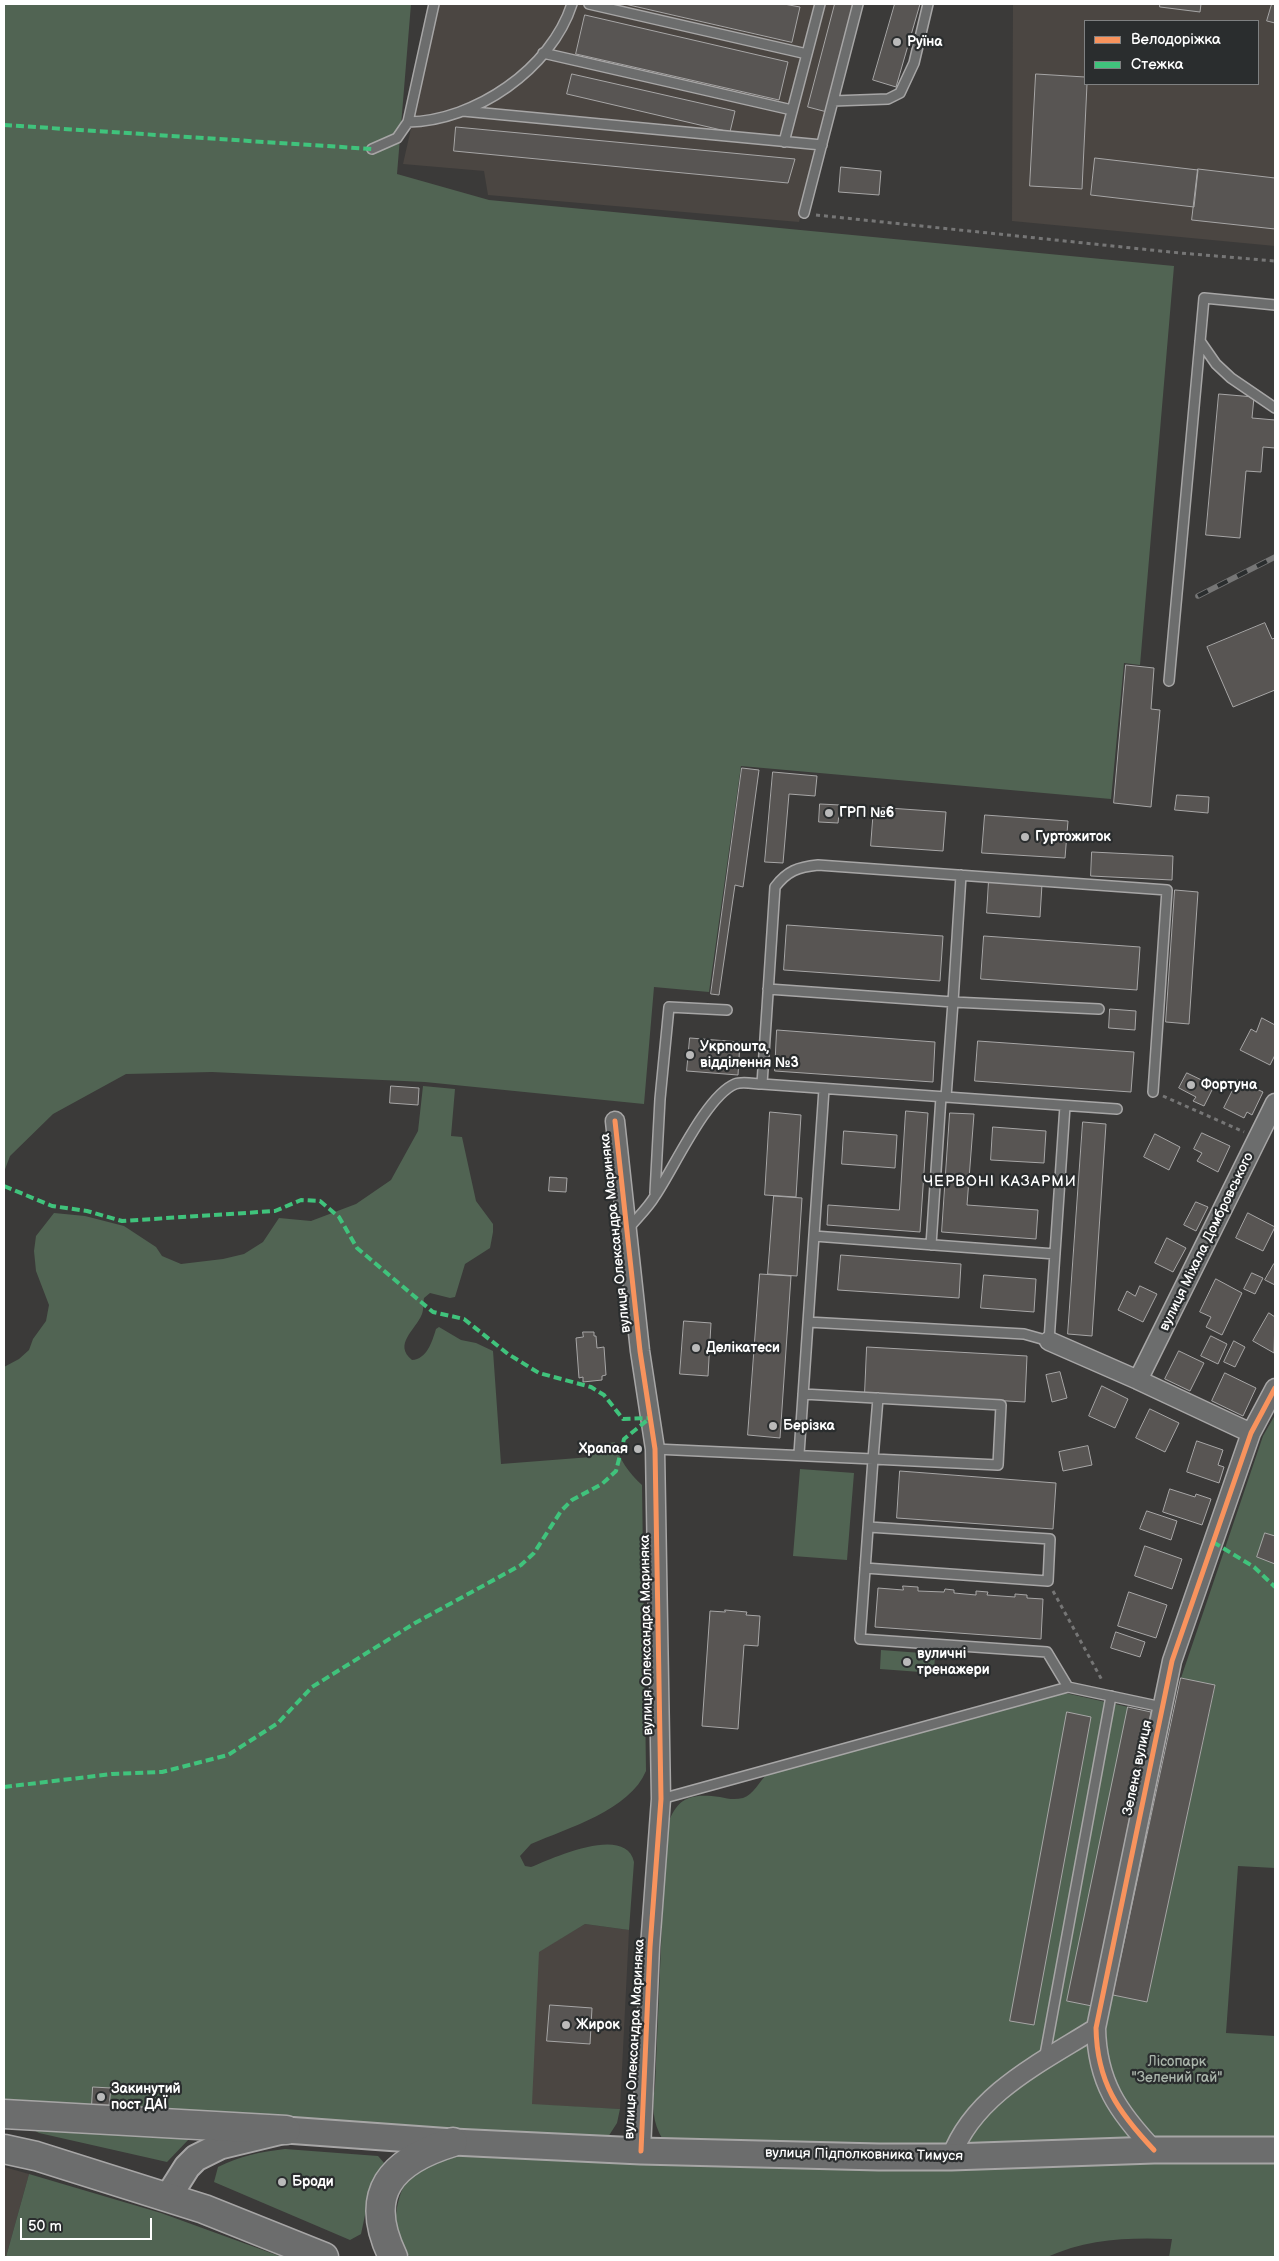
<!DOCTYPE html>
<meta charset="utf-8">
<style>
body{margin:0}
#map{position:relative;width:1279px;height:2261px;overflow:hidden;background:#3b3a39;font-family:"Balsamiq Sans",sans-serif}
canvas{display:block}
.frame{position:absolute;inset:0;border:5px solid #fff;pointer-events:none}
.legend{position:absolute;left:1084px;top:20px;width:175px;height:65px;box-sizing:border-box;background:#2a2d2e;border:1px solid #7f8182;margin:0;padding:6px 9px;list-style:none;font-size:15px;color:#fff}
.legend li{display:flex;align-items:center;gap:10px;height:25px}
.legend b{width:25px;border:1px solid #7f8182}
.scale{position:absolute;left:20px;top:2218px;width:132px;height:22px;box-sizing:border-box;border:2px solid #fff;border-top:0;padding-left:6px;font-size:15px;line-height:18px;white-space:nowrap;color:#fff;-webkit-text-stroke:4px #2a2d2e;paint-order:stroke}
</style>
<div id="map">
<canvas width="1279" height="2261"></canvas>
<div class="frame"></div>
<ul class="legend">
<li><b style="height:6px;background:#f8935d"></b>Велодоріжка</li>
<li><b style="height:6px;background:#40c37c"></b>Стежка</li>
</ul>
<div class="scale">50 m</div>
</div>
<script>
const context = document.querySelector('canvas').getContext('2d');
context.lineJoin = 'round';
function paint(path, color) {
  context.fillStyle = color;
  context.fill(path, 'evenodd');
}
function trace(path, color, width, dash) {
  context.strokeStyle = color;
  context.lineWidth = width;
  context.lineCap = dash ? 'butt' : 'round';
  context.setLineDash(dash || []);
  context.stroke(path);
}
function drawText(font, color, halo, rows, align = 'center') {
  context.font = font + ' "Balsamiq Sans",sans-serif';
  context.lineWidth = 4.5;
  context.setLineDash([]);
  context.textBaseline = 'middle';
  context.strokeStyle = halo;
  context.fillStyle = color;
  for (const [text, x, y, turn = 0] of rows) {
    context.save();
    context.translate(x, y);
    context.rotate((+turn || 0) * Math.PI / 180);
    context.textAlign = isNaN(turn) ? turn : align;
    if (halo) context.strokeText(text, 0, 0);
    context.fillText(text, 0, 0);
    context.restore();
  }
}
paint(new Path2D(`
 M439,4H855L799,222L488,195L484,171L403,164Z
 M1013,4H1275V246L1012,221ZM1085,21H1258V84H1085Z
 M585,1924L629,1930L620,2109L455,2101L539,1951Z
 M4,2167L29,2174L6,2257H4Z`), '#4b4642');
paint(new Path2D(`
 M4,4H411L397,174L489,200L1174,266L1140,665L1124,663L1111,799L741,766L709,992L654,987L644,1104L425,1082L212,1072L126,1074L53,1114L10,1156L4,1172Z
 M423,1086L455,1089L451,1136L462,1137L476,1201L493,1224V1232L490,1248L465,1264L455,1297L450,1298L430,1293L424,1298C423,1303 424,1309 422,1314C415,1331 393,1344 412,1360C427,1359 432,1342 436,1329L439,1327L461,1340L476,1343L493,1351L501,1464L591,1457L598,1445L615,1442C619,1460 629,1473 642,1485L646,1771C630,1810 568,1828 531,1844L520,1856L525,1866L531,1867C553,1858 626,1824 634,1862L629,1930L585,1924L539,1952L532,2104L620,2109L617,2123L608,2137L602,2139L4,2105V1367L19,1359L29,1350L33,1339L46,1321L49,1305L36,1271L34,1251L36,1236L54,1213L85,1216L124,1226L156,1247L162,1256L181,1264L223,1259L244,1254L263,1242L279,1218L311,1221L356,1204L391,1180L418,1131Z
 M1275,1415V1868L1238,1866L1226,2033L1275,2036V2139L1155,2138C1127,2108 1101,2072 1104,2028C1105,2017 1110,2005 1113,1995L1147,2001L1215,1686L1181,1678L1263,1436Z
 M800,1469L854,1473L847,1560L793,1556Z
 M881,1650L935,1654L934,1673L880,1669Z
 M1065,1693L1151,1712L1087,2025L948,2147L663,2140C652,2122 652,2106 655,2086L666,1830C676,1798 688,1793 720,1797C728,1799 735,1800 743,1798C754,1794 759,1782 767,1774Z
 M1089,2040L1092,2069L1097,2085L1136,2141L969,2144V2136L1004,2095Z
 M28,2127L190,2138L167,2162L39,2133Z
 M285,2149L378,2156L385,2164L384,2168L372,2182L361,2234L350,2240L214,2182L218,2167C240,2156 260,2152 285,2149Z
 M452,2153L880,2167L1275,2162V2257H1169L1172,2239C1129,2237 1086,2239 1047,2257H411C387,2243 394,2189 414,2173C425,2165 440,2160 452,2153Z
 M29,2174L161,2213L282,2257H6Z`), '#516453');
const building = new Path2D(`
 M625,4H784L800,7L792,42Z
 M835,4H855L827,112L808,107Z
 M895,4H920L896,87L873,80Z
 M1160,4H1201L1200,12L1160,7Z
 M1272,4H1275V23L1267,21Z
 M585,15L788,62L779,100L576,54Z
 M572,74L735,111L730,132L567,94Z
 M1036,74L1085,77V84H1087L1082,189L1030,186Z
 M456,127L795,159L788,183L454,151Z
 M1095,158L1198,170L1194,207L1091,195Z
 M841,167L881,171L879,195L839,192Z
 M1198,169L1275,178V229L1192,220Z
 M1219,394L1254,397L1252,418L1275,420V448L1263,447L1261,472L1246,471L1240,538L1206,535Z
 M1265,623L1272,639L1275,638V690L1233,707L1207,647Z
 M1126,665L1154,668L1151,709L1160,710L1151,807L1114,803Z
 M742,768L759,770L743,887L735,885L719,995L711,994Z
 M773,772L817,776L815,796L789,794L783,863L765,862Z
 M1177,795L1209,797L1208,813L1175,810Z
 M820,804L840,805L838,823L819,822Z
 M874,807L946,812L943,851L871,846Z
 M985,815L1068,821L1065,858L982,853Z
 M1092,852L1173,856L1172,880L1091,876Z
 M989,880L1042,884L1040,917L987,913Z
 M1175,890L1198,892L1189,1024L1166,1022Z
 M787,925L943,936L940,981L784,970Z
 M984,936L1140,947L1137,990L981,979Z
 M1110,1009L1136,1011L1135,1030L1109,1028Z
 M1262,1018L1275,1025V1055L1270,1065L1240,1050L1251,1029L1256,1032Z
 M777,1030L935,1042L933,1082L775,1071Z
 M690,1038L740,1042L738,1075L687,1071Z
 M978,1041L1134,1052L1131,1092L975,1081Z
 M1187,1073L1214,1086L1204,1106L1193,1101L1196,1097L1179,1088Z
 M1238,1080L1263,1092L1252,1115L1247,1112L1244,1118L1224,1108Z
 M391,1086L419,1088L418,1105L390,1103Z
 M906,1111L928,1113L920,1232L827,1225L828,1205L899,1210Z
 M770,1112L801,1115L796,1197L765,1195Z
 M950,1113L974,1114L967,1205L1038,1210L1036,1239L942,1232Z
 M1083,1122L1106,1124L1092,1336L1068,1334Z
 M993,1127L1046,1131L1044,1163L991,1160Z
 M844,1131L897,1135L895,1168L842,1164Z
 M1202,1133L1230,1146L1218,1172L1197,1161L1202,1153L1194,1149Z
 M1155,1134L1180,1147L1169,1170L1144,1157Z
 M550,1177L567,1178L566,1192L549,1191Z
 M774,1196L802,1198L797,1276L768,1274Z
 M1196,1202L1208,1207L1196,1231L1184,1225Z
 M1248,1213L1275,1227L1263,1251L1236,1238Z
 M1167,1238L1186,1248L1173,1272L1155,1263Z
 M841,1255L961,1264L959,1298L838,1290Z
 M1274,1264L1275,1265V1285L1265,1280Z
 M1252,1273L1263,1278L1255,1294L1244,1289Z
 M760,1274L791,1276L780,1438L748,1435Z
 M984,1275L1036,1279L1034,1312L981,1308Z
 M1216,1279L1242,1293L1222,1335L1206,1327L1211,1317L1200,1312Z
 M1140,1286L1157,1294L1143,1322L1118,1310L1127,1291L1135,1296Z
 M1269,1313L1275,1317L1274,1353L1253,1341Z
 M684,1321L711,1323L708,1376L680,1374Z
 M583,1332H594V1336H596L597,1348L604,1347L606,1375L602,1376V1380L583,1382V1377L579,1378L576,1338L583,1337Z
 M1211,1336L1227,1344L1218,1364L1201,1356Z
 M1234,1341L1245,1347L1235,1367L1224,1362Z
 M867,1347L1027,1356L1025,1402L865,1393Z
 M1179,1351L1204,1363L1190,1391L1165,1379Z
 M1060,1372L1067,1398L1052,1402L1046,1375Z
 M1225,1373L1256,1388L1243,1416L1212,1401Z
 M1102,1386L1128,1399L1115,1428L1089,1416Z
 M1150,1409L1179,1423L1165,1452L1136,1438Z
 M1197,1441L1223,1450L1218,1465L1224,1467L1219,1483L1187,1472Z
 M1088,1446L1092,1465L1063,1471L1059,1452Z
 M900,1471L1056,1483L1053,1529L897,1518Z
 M1170,1489L1195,1497L1196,1494L1211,1499L1202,1525L1163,1512Z
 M1147,1511L1177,1521L1171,1540L1140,1529Z
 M1265,1533L1275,1536V1564L1257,1557Z
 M1145,1546L1182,1559L1172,1589L1135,1576Z
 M903,1586L918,1587V1591L944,1592L945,1589L954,1590V1593L976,1595V1591L988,1592L987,1595L1015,1597V1594L1027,1595V1598L1043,1599L1041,1639L875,1627L878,1588L903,1590Z
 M1129,1592L1167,1605L1156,1638L1118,1626Z
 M725,1610L747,1612L746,1615L760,1616L758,1646L744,1645L738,1729L702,1726L710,1611L725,1612Z
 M1116,1632L1145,1642L1140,1657L1111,1648Z
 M1181,1678L1215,1685L1147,2002L1113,1995Z
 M1128,1707L1151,1712L1092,2006L1067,2001Z
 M1067,1712L1091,1717L1034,2025L1010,2021Z
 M550,2005L592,2008L590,2044L547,2041Z
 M93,2087L111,2088L109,2106L92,2105Z`);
paint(building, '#585553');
trace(building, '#a7a6a6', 1);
const service = new Path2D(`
 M589,4L807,54
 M543,53L792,110
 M833,101L888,99L900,93L914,63L928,4
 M463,111L822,145
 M408,122C475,121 551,69 572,4
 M784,142L820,4
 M372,149L397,138L408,122L434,4
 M804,213L858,4
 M1200,341L1216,364L1231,378L1275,408
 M1169,681L1204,298L1275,305
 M768,989L953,1002L961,875
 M762,1084L946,1097L953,1002L1099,1009
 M946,1097L1117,1109
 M655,1193L660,1099L669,1007L727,1010
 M628,1229C637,1218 648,1208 655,1196C673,1170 706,1096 735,1084C742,1081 755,1084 762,1084L775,887C787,871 798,867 818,865L1167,890L1153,1092
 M814,1236L1055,1254
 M931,1245L941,1097
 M808,1322L1024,1334L1049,1341L1065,1106
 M803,1394L1001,1405L998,1465L873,1459L878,1398
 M655,1449L873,1459L860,1639L1047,1652L1068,1687
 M799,1454L824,1089
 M865,1568L1048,1581L1050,1539L869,1527
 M661,1799L1068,1687L1162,1707
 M1044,2060L1111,1696`);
const minor = new Path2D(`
 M615,1121L640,1351L655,1449L661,1799L650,1947L641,2151
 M1049,1341L1138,1380L1251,1433
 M1138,1380L1275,1103
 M1154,2150C1118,2112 1097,2082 1096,2028L1172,1661L1251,1433L1275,1388
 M951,2157C974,2094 1042,2062 1096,2028`);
const secondary = new Path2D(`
 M168,2197L187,2167L196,2158L220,2146L286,2130L453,2142L641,2151L879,2157H951L1154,2150H1275`);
const trunk = new Path2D(`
 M4,2114L286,2130
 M4,2149L36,2156L204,2209L324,2257
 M393,2257C362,2193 391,2161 453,2142`);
trace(service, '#a7a6a6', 12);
trace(minor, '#a7a6a6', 21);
trace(secondary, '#a7a6a6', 29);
trace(trunk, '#a7a6a6', 31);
trace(new Path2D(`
 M816,215L1180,253L1275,261
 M1163,1096L1244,1132
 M1053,1591L1103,1682`), '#767676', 3, [4, 4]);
trace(service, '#6c6d6d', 9);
trace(minor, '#6c6d6d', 18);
trace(secondary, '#6c6d6d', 25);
trace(trunk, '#6c6d6d', 28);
const rail = new Path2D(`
 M1198,596L1275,557`);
trace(rail, '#767676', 5.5);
trace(rail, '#2a2d2e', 4, [11]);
trace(new Path2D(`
 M4,125L372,149
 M4,1186L52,1206L87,1211L122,1221L275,1211L301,1200L320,1201L339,1217L357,1248L433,1312L464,1319L508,1354L539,1373L591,1387L604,1395L623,1419L650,1418
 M1213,1542L1254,1567L1275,1587
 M4,1787L112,1774L162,1772L228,1755L278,1723L312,1687L415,1623L521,1565L534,1553L561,1511L572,1500L602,1484L616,1471L624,1439L650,1418`), '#40c37c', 4, [8, 4]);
trace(new Path2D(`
 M615,1121L640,1351L655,1449L661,1799L650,1947L641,2151
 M1154,2150C1118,2112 1097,2082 1096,2028L1172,1661L1251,1433L1275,1388`), '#f8935d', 5);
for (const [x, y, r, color] of [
 [897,42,5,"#bababa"],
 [829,813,5,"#bababa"],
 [1025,837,5,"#bababa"],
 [690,1055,5,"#bababa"],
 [1191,1085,5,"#bababa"],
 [696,1348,5,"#bababa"],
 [773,1426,5,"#bababa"],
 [638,1449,5,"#bababa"],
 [907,1662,5,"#bababa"],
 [566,2025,5,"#bababa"],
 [101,2097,5,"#bababa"],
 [282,2182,5,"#bababa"]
]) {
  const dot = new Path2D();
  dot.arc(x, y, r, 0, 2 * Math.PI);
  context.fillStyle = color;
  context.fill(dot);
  trace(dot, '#2a2d2e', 2);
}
drawText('bold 14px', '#fff', '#2a2d2e', [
 ["Руїна",907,42],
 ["ГРП №6",839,813],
 ["Гуртожиток",1035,837],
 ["Укрпошта,",700,1047],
 ["відділення №3",700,1063],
 ["Фортуна",1201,1085],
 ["Делікатеси",706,1348],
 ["Берізка",783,1426],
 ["Храпая",628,1449,"right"],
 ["вуличні",917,1654],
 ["тренажери",917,1670],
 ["Жирок",576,2025],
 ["Закинутий",111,2089],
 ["пост ДАЇ",111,2105],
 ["Броди",292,2182]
], 'left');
drawText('14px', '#fff', '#2a2d2e', [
 ["вулиця Олександра Мариняка",616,1233,-96],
 ["вулиця Міхала Домбровського",1207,1242,-64],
 ["вулиця Олександра Мариняка",647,1635,-91],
 ["Зелена вулиця",1138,1768,-78],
 ["вулиця Олександра Мариняка",635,2039,-87],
 ["вулиця Підполковника Тимуся",864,2155,1]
]);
drawText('14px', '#aab5ab', '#2a2d2e', [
 ["Лісопарк",1177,2062],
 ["\"Зелений гай\"",1177,2078]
]);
context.letterSpacing = '1px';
drawText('15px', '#fff', '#2a2d2e', [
 ["ЧЕРВОНІ КАЗАРМИ",1000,1182]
]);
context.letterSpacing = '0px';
</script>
